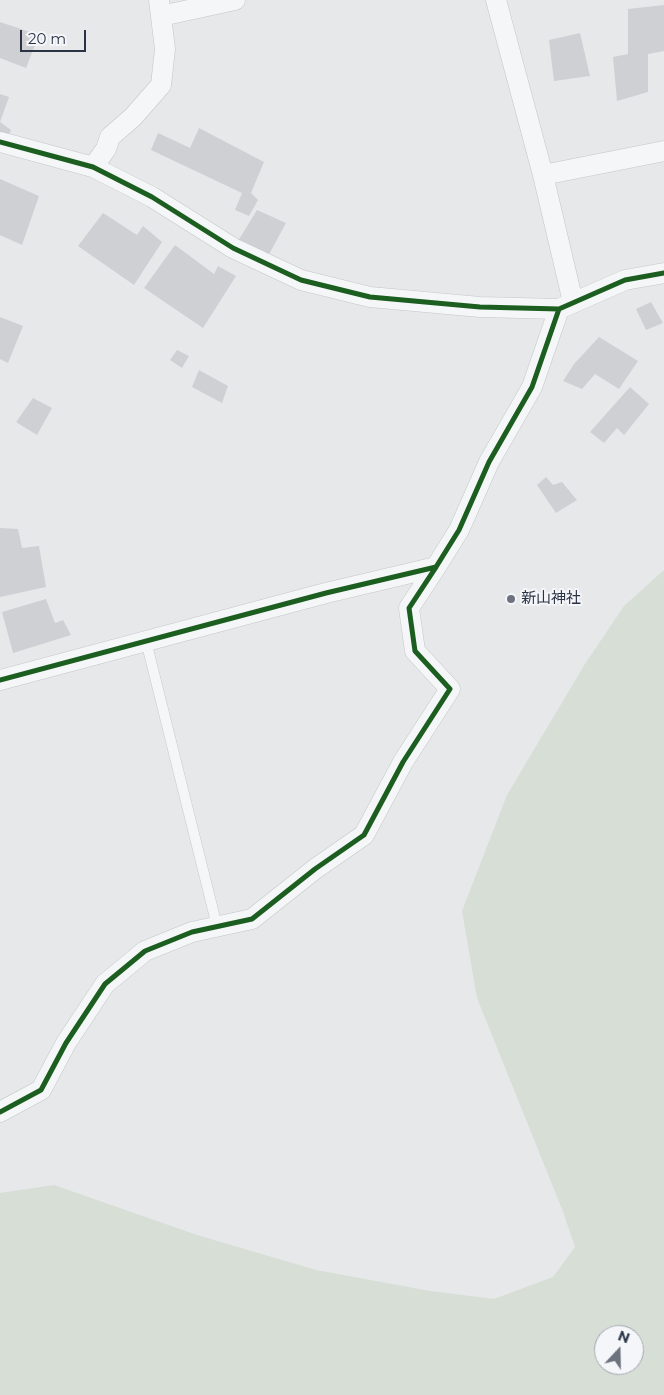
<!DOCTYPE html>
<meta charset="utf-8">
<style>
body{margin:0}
#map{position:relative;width:664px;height:1395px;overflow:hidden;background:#e6e8ea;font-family:Montserrat,sans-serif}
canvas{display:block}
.north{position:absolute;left:594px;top:1325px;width:50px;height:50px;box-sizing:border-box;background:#f4f6f9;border:1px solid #a4a8b1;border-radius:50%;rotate:21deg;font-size:14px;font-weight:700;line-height:20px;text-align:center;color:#2b3445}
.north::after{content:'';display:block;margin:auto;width:18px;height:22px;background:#6c737f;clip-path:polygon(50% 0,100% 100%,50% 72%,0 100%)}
.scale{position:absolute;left:20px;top:30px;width:66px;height:22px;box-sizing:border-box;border:2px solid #2b3445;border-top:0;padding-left:6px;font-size:15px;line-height:18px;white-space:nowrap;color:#2b3445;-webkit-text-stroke:4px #f4f6f9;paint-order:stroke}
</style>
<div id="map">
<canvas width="664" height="1395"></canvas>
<div class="north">N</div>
<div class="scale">20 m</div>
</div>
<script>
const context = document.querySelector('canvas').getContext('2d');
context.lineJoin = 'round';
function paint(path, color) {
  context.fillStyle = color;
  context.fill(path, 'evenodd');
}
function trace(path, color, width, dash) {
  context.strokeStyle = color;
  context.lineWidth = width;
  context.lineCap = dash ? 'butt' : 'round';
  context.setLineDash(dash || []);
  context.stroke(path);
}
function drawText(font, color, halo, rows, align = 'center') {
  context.font = font + ' Montserrat,"Noto Sans JP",sans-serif';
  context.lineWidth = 4;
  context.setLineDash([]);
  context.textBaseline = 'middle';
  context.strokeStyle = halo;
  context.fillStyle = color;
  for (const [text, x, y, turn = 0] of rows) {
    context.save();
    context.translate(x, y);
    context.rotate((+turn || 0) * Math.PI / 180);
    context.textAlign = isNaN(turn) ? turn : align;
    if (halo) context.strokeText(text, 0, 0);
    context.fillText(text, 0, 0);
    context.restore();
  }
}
paint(new Path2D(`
 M664,570V1395H0V1193L54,1185L197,1235L316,1270L430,1291L494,1299L553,1277L575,1247L562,1209L477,998L462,911L507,795L585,664L624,606ZM604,1335H634V1365H604Z`), '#d6ded6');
paint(new Path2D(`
 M664,5V51L648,54V92L617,101L613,57L628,54V9Z
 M0,22L39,35L26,68L0,58Z
 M580,33L590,76L554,81L549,40Z
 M0,94L9,97L0,122L11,130L8,137L0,134Z
 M199,128L264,162L251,193L258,200L249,216L235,210L242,193L151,150L158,133L190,148Z
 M0,179L39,196L22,245L0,235Z
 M257,210L286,223L267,258L238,241Z
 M103,213L137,235L143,226L162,242L134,285L78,246Z
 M175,245L214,274L218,266L236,276L203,328L144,288Z
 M651,302L663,323L646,330L636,309Z
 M0,317L23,326L8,363L0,359Z
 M599,337L638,361L619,389L595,374L582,389L563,381L574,364Z
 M177,350L189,356L182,368L170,360Z
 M199,370L228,386L222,403L192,387Z
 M630,387L649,404L624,435L617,428L604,443L590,432Z
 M33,398L52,408L37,435L16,422Z
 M546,477L553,485L562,482L577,500L556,513L537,485Z
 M0,528L18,529L22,548L39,546L46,587L0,597Z
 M46,599L55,623L63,620L71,635L13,653L2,612Z`), '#ced0d3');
const service = new Path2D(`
 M146,641L217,926`);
const minor = new Path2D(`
 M496,0L543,175L573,302
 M161,16L235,0
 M0,142L93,167L152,197L233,248L301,280L370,297L480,307L559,309L625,280L664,273
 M93,167L106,149L110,137L133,117L161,85L165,49L159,0
 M543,175L664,151
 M0,680L326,593L436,567L459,530L489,462L532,387L559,309
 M0,1112L41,1090L66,1043L105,984L145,951L192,932L252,919L315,869L364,835L403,762L450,689L415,651L409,608L436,567`);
trace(service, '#c4c6c8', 11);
trace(minor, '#c4c6c8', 21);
trace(service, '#f5f6f7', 10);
trace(minor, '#f5f6f7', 20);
trace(new Path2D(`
 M0,142L93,167L152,197L233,248L301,280L370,297L480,307L559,309L625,280L664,273
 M0,680L326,593L436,567L459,530L489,462L532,387L559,309
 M0,1112L41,1090L66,1043L105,984L145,951L192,932L252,919L315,869L364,835L403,762L450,689L415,651L409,608L436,567`), '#1b5e20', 5);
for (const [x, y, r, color] of [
 [511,599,5,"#6c737f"]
]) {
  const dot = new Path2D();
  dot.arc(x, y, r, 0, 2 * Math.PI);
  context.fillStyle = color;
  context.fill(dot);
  trace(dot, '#f4f6f9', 2);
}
drawText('15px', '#2b3445', '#f4f6f9', [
 ["新山神社",521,599]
], 'left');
</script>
